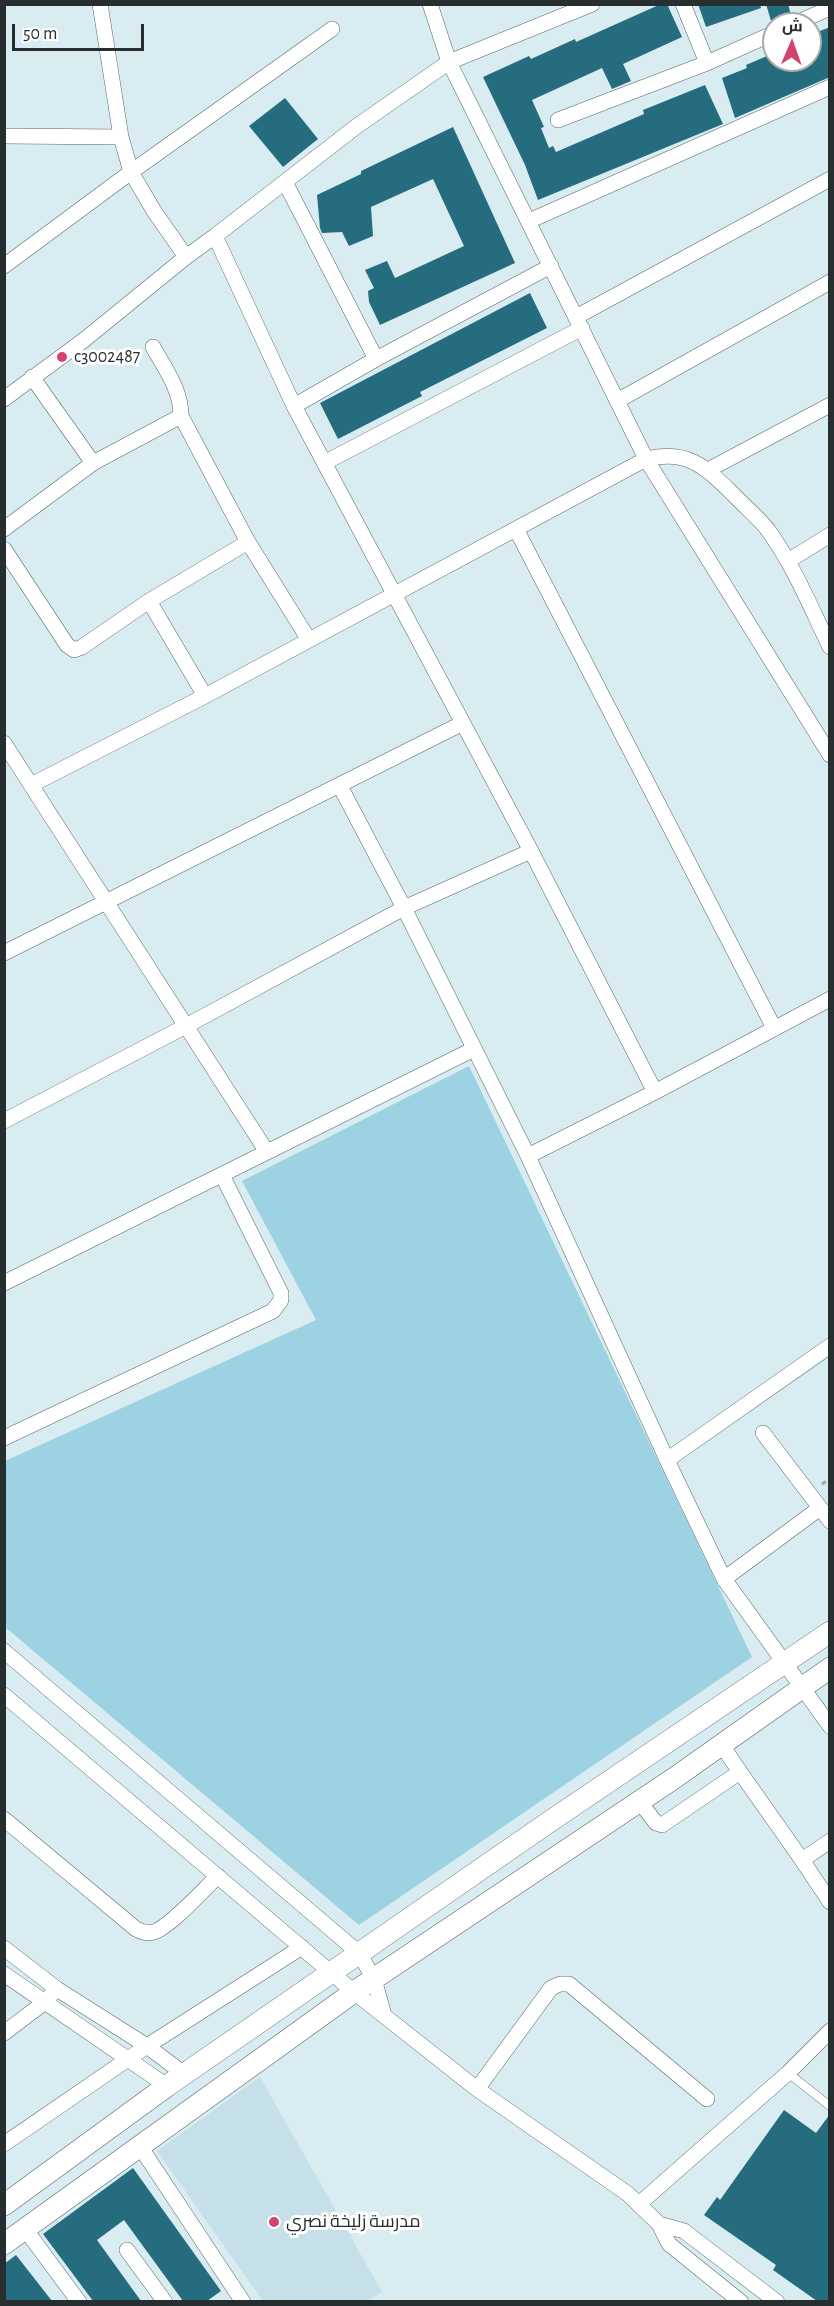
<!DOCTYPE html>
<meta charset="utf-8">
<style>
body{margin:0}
#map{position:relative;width:834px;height:2306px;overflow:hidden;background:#d9ecf1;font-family:"Alegreya Sans",Cairo,sans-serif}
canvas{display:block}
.frame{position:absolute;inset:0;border:6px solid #272e30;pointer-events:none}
.north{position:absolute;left:762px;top:12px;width:60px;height:60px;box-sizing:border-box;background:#fff;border:2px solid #a9abac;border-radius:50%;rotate:2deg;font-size:16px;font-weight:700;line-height:24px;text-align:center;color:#272e30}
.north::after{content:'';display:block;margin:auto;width:21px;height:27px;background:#d2446e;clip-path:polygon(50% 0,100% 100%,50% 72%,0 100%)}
.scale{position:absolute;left:12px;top:24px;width:132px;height:27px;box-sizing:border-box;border:3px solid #272e30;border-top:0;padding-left:8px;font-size:18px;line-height:21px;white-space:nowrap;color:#272e30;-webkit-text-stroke:4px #fff;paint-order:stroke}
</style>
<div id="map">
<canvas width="834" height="2306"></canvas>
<div class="frame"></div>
<div class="north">ش</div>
<div class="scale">50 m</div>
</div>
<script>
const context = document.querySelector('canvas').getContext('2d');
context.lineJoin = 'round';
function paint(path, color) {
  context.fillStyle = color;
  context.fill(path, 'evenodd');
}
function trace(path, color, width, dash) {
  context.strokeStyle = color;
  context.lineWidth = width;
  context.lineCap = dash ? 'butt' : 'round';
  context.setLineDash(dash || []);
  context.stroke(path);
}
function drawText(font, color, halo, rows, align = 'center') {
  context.font = font + ' "Alegreya Sans",Cairo,sans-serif';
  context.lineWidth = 6;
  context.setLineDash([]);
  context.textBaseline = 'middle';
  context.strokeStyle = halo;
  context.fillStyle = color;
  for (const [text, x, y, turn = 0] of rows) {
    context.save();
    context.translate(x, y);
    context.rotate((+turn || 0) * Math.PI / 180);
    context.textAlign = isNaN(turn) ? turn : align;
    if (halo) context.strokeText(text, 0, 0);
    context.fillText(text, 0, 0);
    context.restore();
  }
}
paint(new Path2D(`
 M260,2077L382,2292L366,2301H263L157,2151Z`), '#c5e0e8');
paint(new Path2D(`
 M469,1066L752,1657L359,1925L5,1627V1461L316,1320L242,1181Z`), '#9cd2e1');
paint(new Path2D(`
 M661,4H667L682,37L623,64L631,81L612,89L602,68L532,100L544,127L541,128L549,148L553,146L556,152L644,114L643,110L705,85L723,124L538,200L525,165L483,77L529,56L531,59L575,39L576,42Z
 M698,4H760L761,8L706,27Z
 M766,4H788L791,15L786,19L784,24H772Z
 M830,27V77L735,118L722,78L747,68L746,65L774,53V60H810V35Z
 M285,98L318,139L283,167L249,126Z
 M453,127L515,263L380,325L369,302L368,291L374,288L365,270L387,261L395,278L464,246L433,179L371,207L373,236L349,246L342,232L322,233L320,228L317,195L361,174V171Z
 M530,293L547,328L420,392L422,396L338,439L320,403Z
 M784,2110L816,2133L830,2114V2301H817L773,2270L776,2265L704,2215L717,2197L720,2200Z
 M133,2168L221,2291L207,2301H183L124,2220L97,2240L141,2301H93L43,2234Z
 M16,2255L52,2301H4V2264Z`), '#256d7e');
const lane = new Path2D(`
 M788,2073L830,2106`);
const street = new Path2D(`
 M100,4L121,137L131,172L154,211L186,257
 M430,4L449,62L646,459L830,755
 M683,4L707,63
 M794,24L830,8
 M558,120L707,63L774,33
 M4,136L121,137
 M285,182L376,359
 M529,221L830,87
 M215,236L294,406L531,851L655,1092
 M4,266L131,172L332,29
 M576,317L830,179
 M153,347C166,370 181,390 181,416L248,542L309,640
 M32,377L93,463
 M4,399L84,340L186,257L215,236L357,126L449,62L592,4
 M617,401L830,282
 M294,406L376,359L551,266
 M324,463L582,328
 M708,470L830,405
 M4,529L93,463L181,416
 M516,529L774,1028
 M4,549L67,645L74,650L82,647L149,601L248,542
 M788,561L830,535
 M149,601L205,696
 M4,743L267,1152
 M31,785L205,696L646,459C688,449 705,467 733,494C744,506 758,517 768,530C794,566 811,608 830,647
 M340,786L404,908L528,1156L667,1460L724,1579L830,1726
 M4,953L463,723
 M4,1121L186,1026L404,908L531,851
 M528,1156L655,1092L830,999
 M4,1283L474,1049
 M763,1433L830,1521
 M4,1438L273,1311L281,1300V1293L222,1175
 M667,1460L830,1346
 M724,1579L820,1508
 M4,1651L359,1953L374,1979L384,2015
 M4,1695L354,1992L477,2089L628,2194L659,2224L669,2244L741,2302
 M721,1744L740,1772
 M639,1801L656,1823L662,1825L740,1772L802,1860L830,1841
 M4,1819L136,1929C142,1932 147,1934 154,1932C171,1926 203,1890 218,1876
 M802,1860L830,1902
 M4,1948L57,1989L147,2046L184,2074
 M4,1974L167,2086
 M4,2033L45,2002L51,1995
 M477,2089L551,1988L560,1984H569L707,2099
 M4,2144L147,2046L302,1947
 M139,2145L243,2302
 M639,2204L788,2073L830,2031
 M659,2224L684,2231L777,2302
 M25,2229L79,2302
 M127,2250L165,2302`);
const secondary = new Path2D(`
 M4,2205L167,2086L549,1822L830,1632
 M4,2244L354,1992L673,1779L830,1668`);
trace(lane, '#55666b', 9);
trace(street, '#55666b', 16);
trace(secondary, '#55666b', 22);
trace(new Path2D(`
 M830,1369V1378
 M822,1484L830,1479`), '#9ba9ad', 3, [4.5, 3]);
trace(lane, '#fff', 8);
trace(street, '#fff', 15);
trace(secondary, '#fff', 21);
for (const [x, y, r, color] of [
 [62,357,6,"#d2446e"],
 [274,2222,6,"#d2446e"]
]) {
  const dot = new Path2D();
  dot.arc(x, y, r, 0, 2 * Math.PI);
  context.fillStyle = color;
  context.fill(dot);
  trace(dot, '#fff', 2);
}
drawText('18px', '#272e30', '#fff', [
 ["c3002487",74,357],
 ["مدرسة زليخة نصري",286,2222]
], 'left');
</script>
